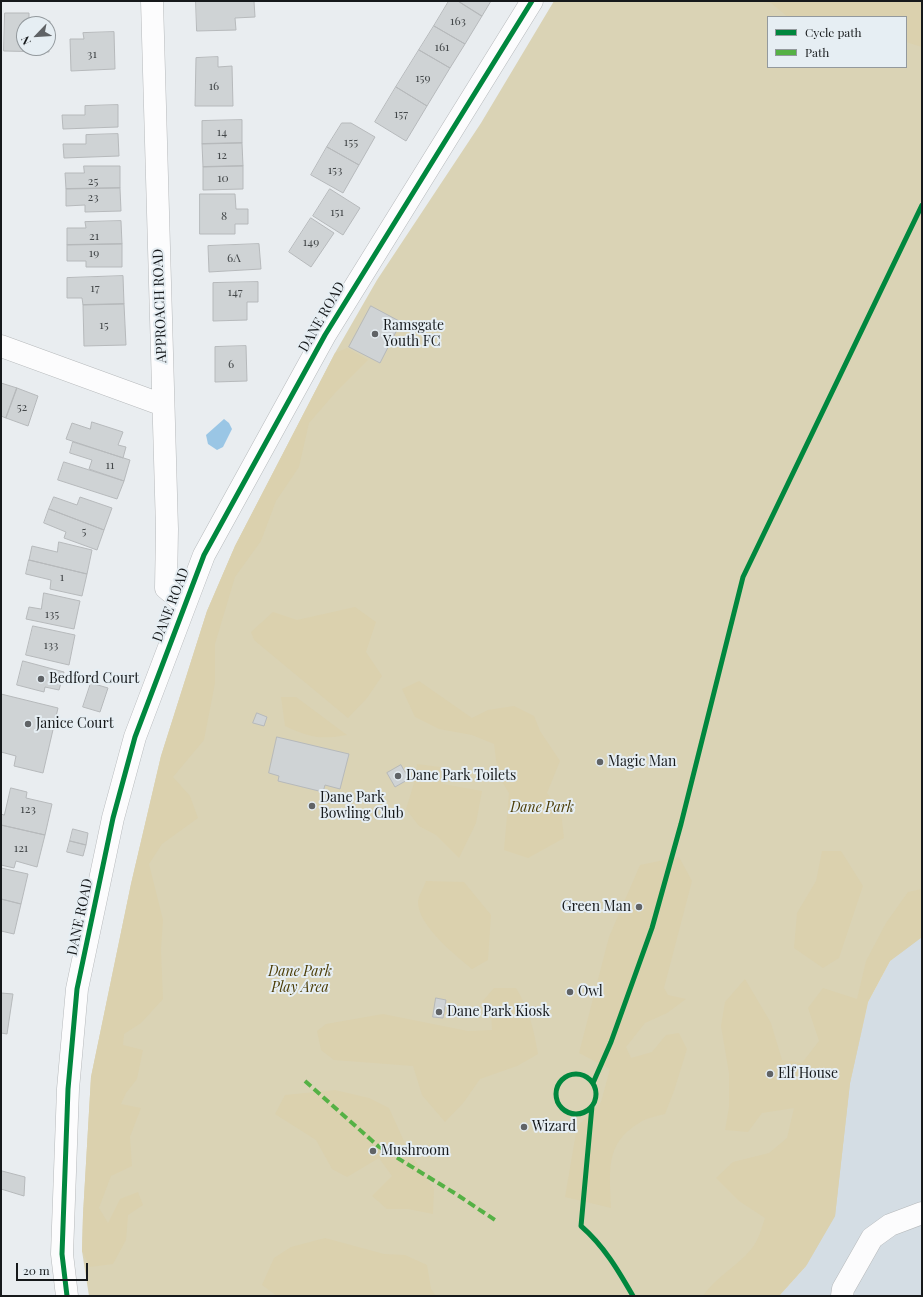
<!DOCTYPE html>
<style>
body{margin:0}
#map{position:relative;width:923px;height:1297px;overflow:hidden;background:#e9edf0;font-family:"Playfair Display",serif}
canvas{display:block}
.frame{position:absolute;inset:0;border:2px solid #16191b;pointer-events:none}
.legend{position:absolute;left:767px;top:16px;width:140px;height:52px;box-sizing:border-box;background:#e6eef3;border:1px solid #93999d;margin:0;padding:5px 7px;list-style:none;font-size:12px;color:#16191b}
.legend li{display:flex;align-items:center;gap:8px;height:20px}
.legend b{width:20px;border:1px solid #93999d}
.north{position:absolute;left:16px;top:16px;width:40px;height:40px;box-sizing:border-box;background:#e6eef3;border:1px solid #93999d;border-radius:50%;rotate:245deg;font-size:11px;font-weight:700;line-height:16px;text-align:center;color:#16191b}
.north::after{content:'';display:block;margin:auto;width:14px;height:18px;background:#606366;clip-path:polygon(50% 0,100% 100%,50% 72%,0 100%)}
.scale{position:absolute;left:16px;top:1263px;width:72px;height:18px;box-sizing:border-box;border:2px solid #16191b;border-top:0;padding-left:5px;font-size:12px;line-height:14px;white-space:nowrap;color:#16191b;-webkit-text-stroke:3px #e6eef3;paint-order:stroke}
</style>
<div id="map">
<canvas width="923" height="1297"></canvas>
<div class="frame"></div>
<ul class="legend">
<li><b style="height:5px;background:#00873e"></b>Cycle path</li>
<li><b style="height:5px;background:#55b145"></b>Path</li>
</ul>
<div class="north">N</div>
<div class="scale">20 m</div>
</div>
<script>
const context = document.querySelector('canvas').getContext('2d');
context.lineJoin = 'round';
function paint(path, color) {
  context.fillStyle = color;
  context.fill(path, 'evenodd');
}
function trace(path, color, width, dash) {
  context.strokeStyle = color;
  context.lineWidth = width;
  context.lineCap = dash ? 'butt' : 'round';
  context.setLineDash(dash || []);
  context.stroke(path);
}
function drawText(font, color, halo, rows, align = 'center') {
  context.font = font + ' "Playfair Display",serif';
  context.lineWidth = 4;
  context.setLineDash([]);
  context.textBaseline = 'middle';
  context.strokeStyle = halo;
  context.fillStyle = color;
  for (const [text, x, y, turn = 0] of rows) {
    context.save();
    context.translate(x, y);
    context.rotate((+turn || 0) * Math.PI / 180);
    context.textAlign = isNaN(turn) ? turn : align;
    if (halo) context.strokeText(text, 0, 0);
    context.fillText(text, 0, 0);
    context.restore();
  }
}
paint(new Path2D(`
 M921,936L922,937V1296H779L806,1266L868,1002L890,961Z`), '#d4dde4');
paint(new Path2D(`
 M554,1H922V937L890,961L868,1002L850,1083L835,1216L806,1266L779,1296H89L82,1251L83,1215L91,1077L131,884L161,756L207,611L235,546L335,353L377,280L481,123ZM768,17H906V67H768Z`), '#dad3b5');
paint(new Path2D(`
 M756,1H922V47L906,42V17H788L771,3Z
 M347,348L368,360L335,393L309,423L299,467L276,501L261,541L235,577L215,644V683L204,740L173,777L190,796L198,818L162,844L149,864L163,920L161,950L163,999L141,1023L124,1034L123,1045L143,1050L137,1079L126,1093L121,1104L141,1108L130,1137L132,1166L111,1176L99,1208L108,1223L120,1199L138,1192L143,1205L128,1215L126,1240L113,1264L90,1267L82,1251L83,1215L91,1077L131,884L161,756L207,611L235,546L335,353Z
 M355,607L376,622L366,652L382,676L367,698L348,718L254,640L251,632L273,612L297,620Z
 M419,681L472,718L488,710L514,706L534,716L540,731L560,761L547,793L561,812L564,838L528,858L504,850L509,793L498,775L494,744L472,735L439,729L415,717L402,689Z
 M281,697H296L347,735C320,740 309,737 285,726Z
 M417,764L440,767L443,784L482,791L476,823L459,858L436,835L419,826L406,809L415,780Z
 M822,851H841L863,886L839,958L823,968L794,948L797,913L816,881Z
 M679,857L692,881L664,988L668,995L686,999L667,1013L645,1023L626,1047L631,1058L652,1052L666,1035L679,1033L687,1049L674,1091L665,1114C657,1116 646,1118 639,1123C604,1144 610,1172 611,1208L565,1197L577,1127L601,1102L610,1069L579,1053L609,937L640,865Z
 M426,881L464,882L491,915L488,960L472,969C455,955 417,925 418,901C419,895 424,887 426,881Z
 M922,889V937L890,961L868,1002L850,1083L835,1216L806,1266L779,1296H703C717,1275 745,1262 756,1242C760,1235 762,1226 765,1218L739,1201L716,1178L733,1162L769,1153L787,1138L794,1108L762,1113L748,1132L725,1130L729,1107V1073L721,1026L725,1002L745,979L771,1023L782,1060L802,1063L819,1041L808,1008L823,988L857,999L866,961L886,923L908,892Z
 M494,988H516C529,1009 534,1030 538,1054L517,1066L480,1079L464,1102L445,1122L422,1095L413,1066L334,1060L321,1050L317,1031L326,1024L383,1014L468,1031L492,1030L491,1012L482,1002Z
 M335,1090L369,1098L389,1108L408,1150L434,1189L433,1214L408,1209H387L372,1196L392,1176L379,1158L347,1177L332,1169L316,1140L275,1114L285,1095Z
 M325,1238L384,1254L405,1255L427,1265L431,1289L436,1296H277L262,1285L274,1258L291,1247Z`), '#dbd1ae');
paint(new Path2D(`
 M224,419L229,423L232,429L223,447L217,450L208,444L206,435Z`), '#9ac6e5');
const building = new Path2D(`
 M196,1H254L255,17L235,18L236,30L197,31Z
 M449,1H458L482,16L465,44L434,26Z
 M458,1H491L482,16Z
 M5,13H29V21H50L49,52L4,51ZM24,24H48V48H24Z
 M434,26L465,44L450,68L419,50Z
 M114,32L115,69L71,71L70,39H84L83,33Z
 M419,50L450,68L427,106L396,87Z
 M218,57V67L232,66L233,106H195L196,58Z
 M396,87L427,106L406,141L375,122Z
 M118,105V127L63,129L62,115H85V106Z
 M242,120V143L202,144V121Z
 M342,123H351L375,137L359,165L327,147Z
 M118,134L119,156L64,158L63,144H86V135Z
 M242,143L243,166L203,167L202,144Z
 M327,147L359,165L343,193L311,175Z
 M84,166H120V188L66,189L65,173H84Z
 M243,166V189L203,190V167Z
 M120,188L121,211L85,212V205L66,206V189Z
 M330,189L360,208L343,235L313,216Z
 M200,194H235L236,209H248V224H235V234H200Z
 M311,218L334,233L311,267L289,252Z
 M121,221L122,244L67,245V228H86L85,222Z
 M122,244V267H86V261H67V245Z
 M259,244L261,269L209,272L208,246Z
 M123,276L124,304L83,305L82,298H67V278Z
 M258,282V302H247V320L213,321V283Z
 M124,304L126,345L84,346L83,305Z
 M371,306L401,322L380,363L349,347Z
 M246,346L247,381L215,382V347Z
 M1,383L17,388L6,418L1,416Z
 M17,388L38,396L28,426L6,418Z
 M92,422L123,432L118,445L126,447L123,458L66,439L72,423L90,429Z
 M73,442L130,460L124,481L89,469L92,460L70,453Z
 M64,462L124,481L117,499L58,480Z
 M54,497L77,505L80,497L112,508L104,530L49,509Z
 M49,509L104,530L97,550L64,538L66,532L44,523Z
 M59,542L92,550L87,574L29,560L32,546L57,552Z
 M29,560L87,574L82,596L50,589L51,580L26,574Z
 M44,593L80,601L74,629L26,619L29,607L41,609Z
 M33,626L75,635L69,665L26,655Z
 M23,661L64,672L59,690L45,687L44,692L17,685Z
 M91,683L108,688L100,712L83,707Z
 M1,694L58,708L43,773L14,766L16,756L1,752Z
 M257,713L267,717L264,726L253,723Z
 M277,737L349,754L340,789L325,785L323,792L278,781L279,776L269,773Z
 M401,765L409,779L395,787L387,773Z
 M11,788L27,792L26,798L52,804L45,835L1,825V814L4,815Z
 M1,825L45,835L37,867L16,861L14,868L1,865Z
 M73,829L88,833L86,845L70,841Z
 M70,841L86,845L83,856L67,852Z
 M1,868L28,874L21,904L1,899Z
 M1,899L21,904L14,934L1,931Z
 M1,993L13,994L7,1034L1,1033Z
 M436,998L446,1000L443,1018L433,1017Z
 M2,1171L25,1177L24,1196L1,1189Z`);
paint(building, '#cfd3d5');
trace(building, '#b6b9bb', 1);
const minor = new Path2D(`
 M152,1L167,529L166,588L184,603
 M1,346L163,405
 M67,1296L62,1254L68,1089L77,989L113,818L135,737L204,555L325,335L532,1
 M842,1296L843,1289L872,1238L890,1225L922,1213`);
trace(minor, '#b6b9bb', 23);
trace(minor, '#fcfcfd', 22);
trace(new Path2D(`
 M305,1081L378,1146L456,1194L495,1220`), '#55b145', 4, [8, 4]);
trace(new Path2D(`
 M556 1094a20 20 0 1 1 40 0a20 20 0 1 1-40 0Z
 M593,1083L611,1042L652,928L681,824L743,577L922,205
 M592,1106L581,1226C604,1246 618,1270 633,1296
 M67,1296L62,1254L68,1089L77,989L113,818L135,737L204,555L325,335L532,1`), '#00873e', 5);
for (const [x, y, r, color] of [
 [375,334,4,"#606366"],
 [41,679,4,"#606366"],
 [28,724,4,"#606366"],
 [600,762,4,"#606366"],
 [398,776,4,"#606366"],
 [312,806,4,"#606366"],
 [639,907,4,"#606366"],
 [570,992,4,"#606366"],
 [439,1012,4,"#606366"],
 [770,1074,4,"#606366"],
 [524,1127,4,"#606366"],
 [373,1151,4,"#606366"]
]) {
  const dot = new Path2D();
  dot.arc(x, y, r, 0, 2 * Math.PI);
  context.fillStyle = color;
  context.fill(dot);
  trace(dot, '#e6eef3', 1.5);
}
drawText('12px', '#44484a', null, [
 ["163",458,21],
 ["161",442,47],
 ["31",92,54],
 ["159",423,78],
 ["16",214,86],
 ["157",401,114],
 ["14",222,132],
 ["155",351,142],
 ["12",222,155],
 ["153",335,170],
 ["10",223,178],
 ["25",93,181],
 ["23",93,197],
 ["151",337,212],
 ["8",224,216],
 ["21",94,236],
 ["149",311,242],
 ["19",94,253],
 ["6A",234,258],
 ["17",95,288],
 ["147",235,292],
 ["15",104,325],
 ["6",231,364],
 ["52",22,407],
 ["11",110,465],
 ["5",84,531],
 ["1",62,577],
 ["135",52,614],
 ["133",51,645],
 ["123",28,809],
 ["121",21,848]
]);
drawText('14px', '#16191b', '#e6eef3', [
 ["APPROACH ROAD",160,306,-92],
 ["DANE ROAD",322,317,-60],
 ["DANE ROAD",171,605,-69],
 ["DANE ROAD",80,917,-78]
]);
drawText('14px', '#16191b', '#e6eef3', [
 ["Ramsgate",383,326],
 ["Youth FC",383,342],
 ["Bedford Court",49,679],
 ["Janice Court",36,724],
 ["Magic Man",608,762],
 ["Dane Park Toilets",406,776],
 ["Dane Park",320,798],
 ["Bowling Club",320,814],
 ["Green Man",631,907,"right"],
 ["Owl",578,992],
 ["Dane Park Kiosk",447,1012],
 ["Elf House",778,1074],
 ["Wizard",532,1127],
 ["Mushroom",381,1151]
], 'left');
drawText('italic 14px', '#4a3b04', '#e6eef3', [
 ["Dane Park",542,808],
 ["Dane Park",300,972],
 ["Play Area",300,988]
]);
</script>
